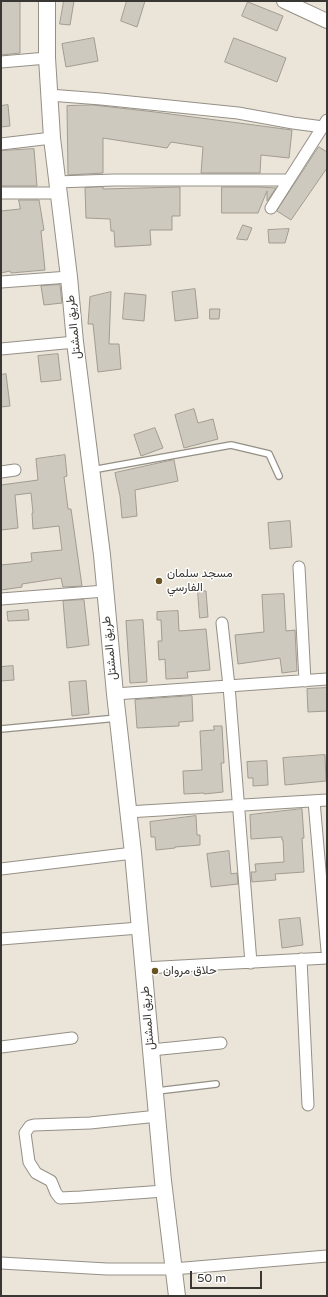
<!DOCTYPE html>
<meta charset="utf-8">
<style>
body{margin:0}
#map{position:relative;width:328px;height:1297px;overflow:hidden;background:#eae4d9;font-family:"Varela Round",sans-serif}
canvas{display:block}
.frame{position:absolute;inset:0;border:2px solid #393733;pointer-events:none}
.scale{position:absolute;left:190px;top:1271px;width:72px;height:18px;box-sizing:border-box;border:2px solid #393733;border-top:0;padding-left:5px;font-size:12px;line-height:14px;white-space:nowrap;color:#393733;-webkit-text-stroke:3px #fff;paint-order:stroke}
</style>
<div id="map">
<canvas width="328" height="1297"></canvas>
<div class="frame"></div>
<div class="scale">50 m</div>
</div>
<script>
const context = document.querySelector('canvas').getContext('2d');
context.lineJoin = 'round';
function paint(path, color) {
  context.fillStyle = color;
  context.fill(path, 'evenodd');
}
function trace(path, color, width, dash) {
  context.strokeStyle = color;
  context.lineWidth = width;
  context.lineCap = dash ? 'butt' : 'round';
  context.setLineDash(dash || []);
  context.stroke(path);
}
function drawText(font, color, halo, rows, align = 'center') {
  context.font = font + ' "Varela Round",Vazirmatn,sans-serif';
  context.lineWidth = 3;
  context.setLineDash([]);
  context.textBaseline = 'middle';
  context.strokeStyle = halo;
  context.fillStyle = color;
  for (const [text, x, y, turn = 0] of rows) {
    context.save();
    context.translate(x, y);
    context.rotate((+turn || 0) * Math.PI / 180);
    context.textAlign = isNaN(turn) ? turn : align;
    if (halo) context.strokeText(text, 0, 0);
    context.fillText(text, 0, 0);
    context.restore();
  }
}
const building = new Path2D(`
 M1,1H20V53L1,55Z
 M64,1H74L70,25L60,24Z
 M127,1H145L137,27L121,21Z
 M248,2L283,16L277,31L242,16Z
 M94,38L98,61L66,67L62,44Z
 M234,38L286,58L277,82L225,62Z
 M8,105L10,126L1,127V106Z
 M93,105L155,112L292,130L289,158L261,155L260,173H201L203,147L171,142L167,148L103,138V173L68,175L67,106Z
 M319,147L327,152V168L291,220L277,211Z
 M34,149L37,186H1V151Z
 M103,187V189L180,187V216H172V230H150L151,245L115,247L114,231H111L110,219L86,218L85,188Z
 M222,187H259L276,188L267,201V191L258,213H222Z
 M19,200H39L44,230L41,231L45,270L11,273L10,271L1,273V211L20,209Z
 M243,225L252,228L247,240L237,239Z
 M289,229L285,243H269L268,230Z
 M60,285L62,303L44,305L41,286Z
 M195,289L198,318L175,321L172,292Z
 M111,292L109,344H119L121,369L98,372L93,324H88L90,297Z
 M125,293L146,295L144,321L123,319Z
 M210,309H220L219,319H210Z
 M58,354L61,380L41,382L38,356Z
 M6,374L10,406L1,407V375Z
 M194,409L198,423L213,419L218,439L184,448L175,415Z
 M155,428L163,448L141,456L134,435Z
 M65,455L67,476L64,477L68,509H71L82,586L63,587L61,578L22,584V587L1,590V565L30,562L32,561L31,553L62,550L59,526L33,529L32,513H33L31,493L15,495L18,528L1,530V485L38,480L36,459Z
 M174,460L178,481L135,490L137,516L122,518L120,496L115,473Z
 M290,521L292,547L270,549L268,523Z
 M198,591H206L208,617L200,618Z
 M284,594L286,631L295,630L297,671L282,673L280,658L238,664L235,635L264,632L262,595Z
 M84,600L89,645L67,648L63,601Z
 M28,610L29,620L8,621L7,612Z
 M178,611L179,631L206,629L210,670L187,672L188,678L166,679L165,659L159,660L158,641H162L161,620H157V612Z
 M143,620L147,682L130,683L126,621Z
 M13,666L14,680L1,681V667Z
 M86,681L89,714L72,716L69,682Z
 M327,688V711L308,712L307,689Z
 M192,696L193,721L179,722V726L137,728L135,700Z
 M214,726H222L224,763H221L223,792L204,794V793L184,794L183,771L202,770L200,731L214,730Z
 M325,755L326,781L285,785L283,758Z
 M267,761L268,785L253,786V778H248L247,762Z
 M302,809L304,838H302L304,872L275,874L276,880L252,882L251,872H256L255,864L284,862L283,840H282V837L251,839L250,815Z
 M196,816L197,835H200V845L175,847V848L156,850L155,837H151L150,822Z
 M229,851L231,874L237,873L238,884L211,887L207,854Z
 M300,918L303,945L282,948L279,920Z`);
paint(building, '#cec9be');
trace(building, '#a19b91', 1);
const service = new Path2D(`
 M92,470L231,445L269,454L279,476
 M1,729L117,718
 M157,1091L216,1084`);
const minor = new Path2D(`
 M1,62L47,58
 M49,95L101,99L238,113L293,123L323,127
 M1,144L52,138
 M57,182L114,180H289
 M1,193H59
 M271,208L327,120
 M1,282L69,277
 M1,349L75,342
 M1,472L15,470
 M299,567L305,681
 M1,599L105,591
 M222,623L229,686L251,963
 M115,694L327,679
 M314,801L327,951
 M127,812L327,800
 M1,869L133,853
 M1,939L139,928
 M301,959L308,1105
 M144,968L327,958
 M1,1047L72,1038
 M151,1050L221,1043
 M158,1116L90,1123L34,1125L30,1126L25,1133L29,1162L36,1173L51,1181L56,1193L60,1198L81,1197L164,1191
 M1,1263L107,1269H173L327,1256`);
const tertiary = new Path2D(`
 M284,1L327,21`);
const secondary = new Path2D(`
 M47,1V58L52,138L69,277L75,342L102,555L115,694L133,853L163,1181L177,1296`);
trace(service, '#959086', 8);
trace(minor, '#959086', 13);
trace(tertiary, '#959086', 16);
trace(secondary, '#959086', 18);
trace(service, '#fff', 5.5);
trace(minor, '#fff', 11);
trace(tertiary, '#fff', 14);
trace(secondary, '#fff', 16);
for (const [x, y, r, color] of [
 [159,581,4,"#6a5323"],
 [155,971,4,"#6a5323"]
]) {
  const dot = new Path2D();
  dot.arc(x, y, r, 0, 2 * Math.PI);
  context.fillStyle = color;
  context.fill(dot);
  trace(dot, '#fff', 1.5);
}
drawText('12px', '#393733', '#fff', [
 ["طريق المشتل",74,327,-96],
 ["طريق المشتل",110,648,-96],
 ["طريق المشتل",148,1018,-95]
]);
drawText('12px', '#393733', '#fff', [
 ["مسجد سلمان",167,574],
 ["الفارسي",167,588],
 ["حلاق مروان",163,971]
], 'left');
</script>
